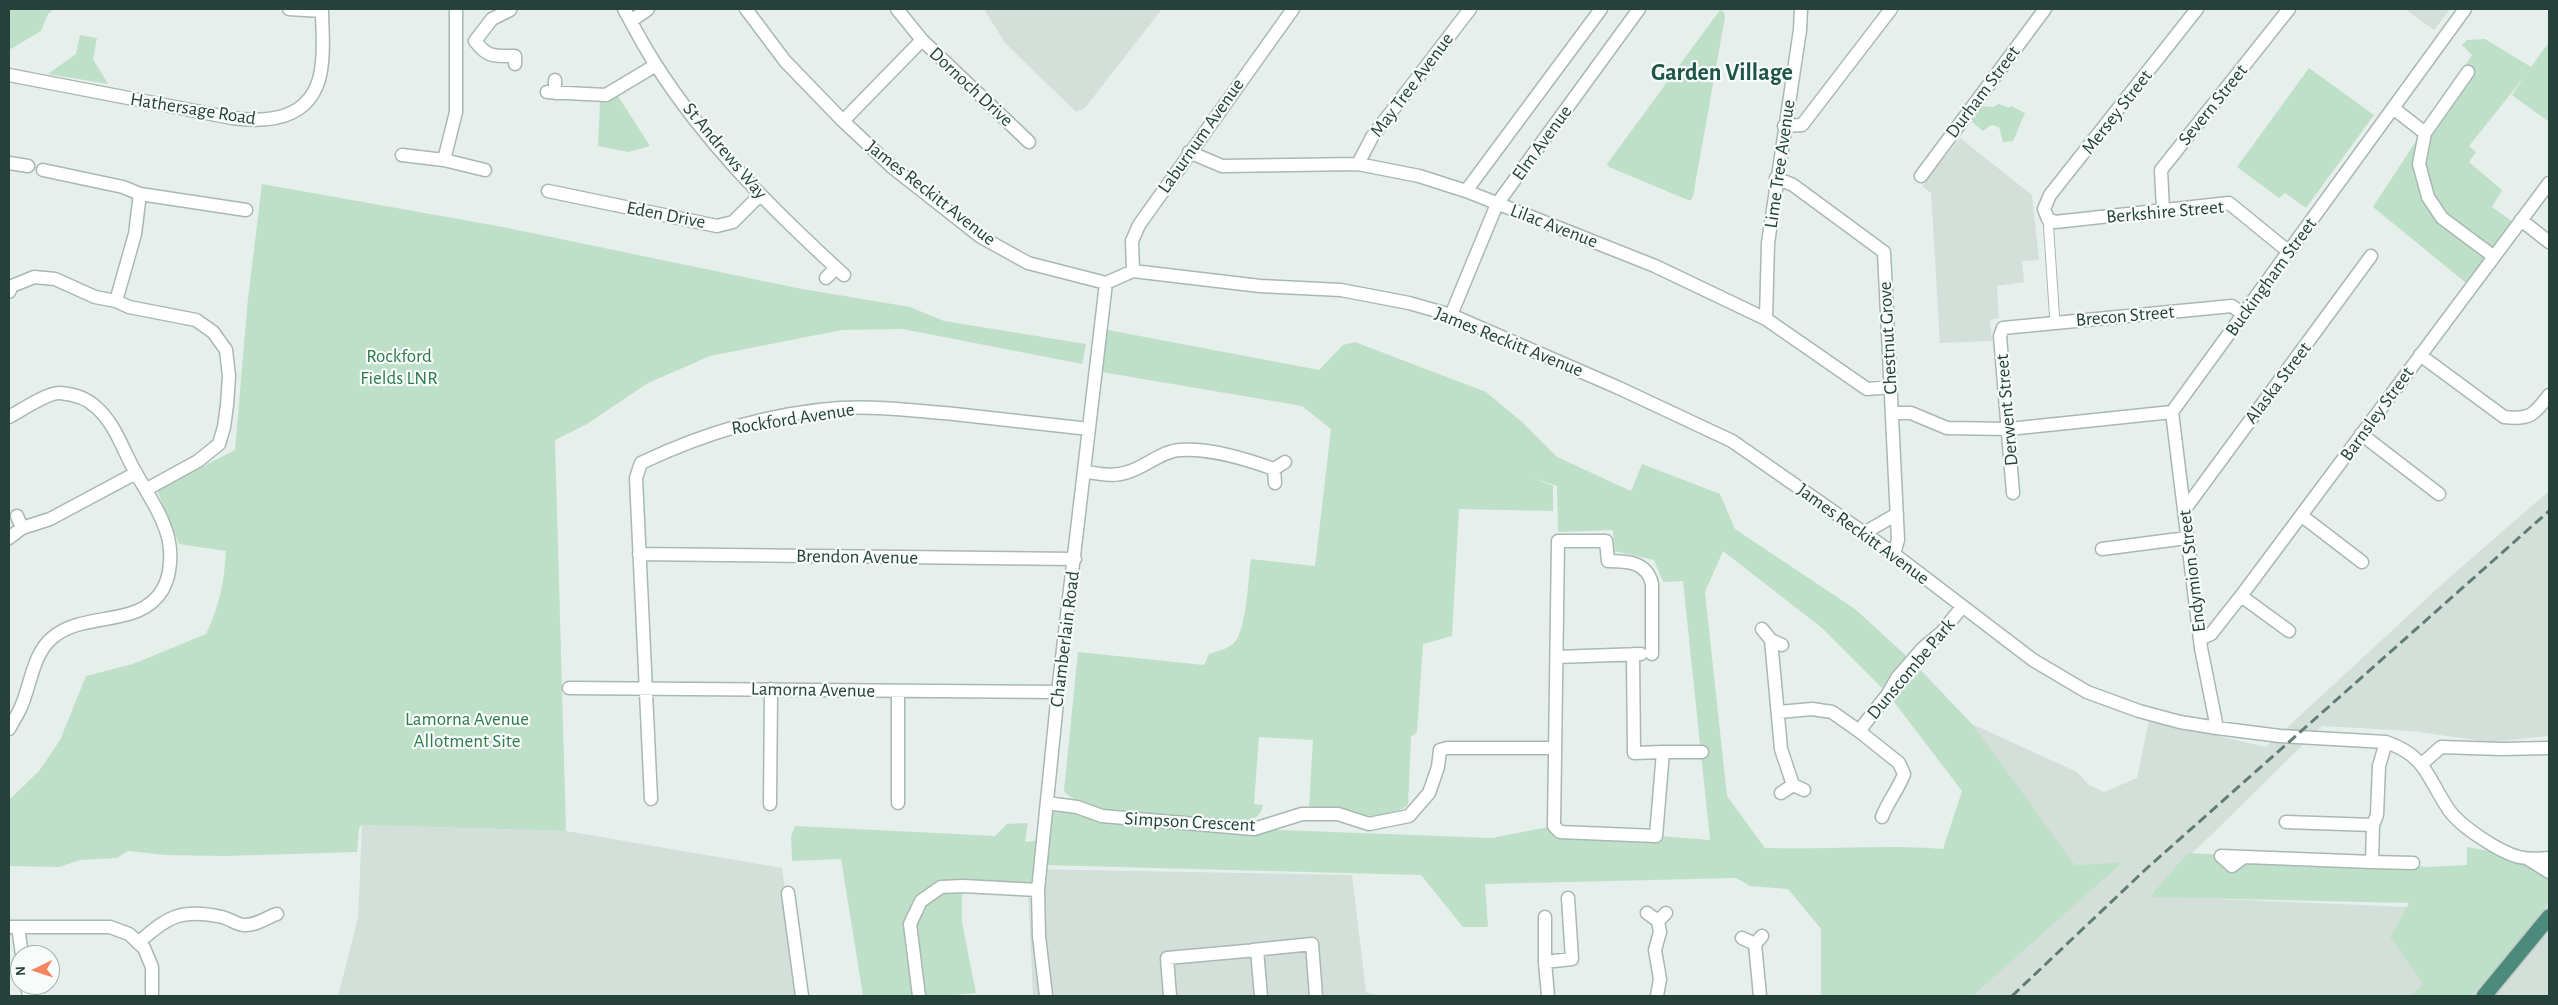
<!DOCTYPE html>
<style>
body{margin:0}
#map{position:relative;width:2558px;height:1005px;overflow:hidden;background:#e6efeb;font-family:"Alegreya Sans",sans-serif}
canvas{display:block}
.frame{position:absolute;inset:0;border:10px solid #24423a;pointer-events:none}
.north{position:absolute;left:10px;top:945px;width:50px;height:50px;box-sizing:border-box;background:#f7fbf9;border:1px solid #a3b1ad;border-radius:50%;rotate:266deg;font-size:14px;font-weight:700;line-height:20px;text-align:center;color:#24423a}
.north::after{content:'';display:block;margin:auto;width:18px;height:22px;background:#f4845f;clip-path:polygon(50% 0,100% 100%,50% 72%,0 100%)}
</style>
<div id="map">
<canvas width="2558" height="1005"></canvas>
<div class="frame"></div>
<div class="north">N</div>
</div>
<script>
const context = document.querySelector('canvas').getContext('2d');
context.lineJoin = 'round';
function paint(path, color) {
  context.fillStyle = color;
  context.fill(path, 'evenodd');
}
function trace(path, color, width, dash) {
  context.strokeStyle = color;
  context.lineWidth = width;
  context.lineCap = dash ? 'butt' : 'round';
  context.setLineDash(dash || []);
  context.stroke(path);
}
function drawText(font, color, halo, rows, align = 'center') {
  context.font = font + ' "Alegreya Sans",sans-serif';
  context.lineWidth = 4.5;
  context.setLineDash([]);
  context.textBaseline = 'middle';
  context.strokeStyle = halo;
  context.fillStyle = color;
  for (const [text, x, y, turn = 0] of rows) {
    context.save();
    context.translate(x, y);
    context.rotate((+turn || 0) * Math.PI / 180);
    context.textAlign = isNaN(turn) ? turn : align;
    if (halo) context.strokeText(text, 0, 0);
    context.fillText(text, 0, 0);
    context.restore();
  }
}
paint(new Path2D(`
 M984,9H1162L1085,108L1076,112L1005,43Z
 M2405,9H2450L2434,30Z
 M1960,138L2032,195L2039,260L2022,261L2024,282L1997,286L1999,318L1990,320L1992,341L1940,343L1931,193L1922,186Z
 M2549,491V736L2490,742L2411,731L2322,726L2149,896L2408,907L2424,879L2549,867V996H1973L2122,862L2052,867L1972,758V724L2077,772L2089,785L2104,792L2137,778L2149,720L2266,747L2450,577Z
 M362,825L566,831L782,868L800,996H338L358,918Z
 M1027,869L1352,875L1366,992L1381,996H1033Z`), '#d4dfda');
paint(new Path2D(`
 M9,9H54L48,14L41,31L9,50Z
 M1720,10L1724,12L1725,17L1693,196L1691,200H1688L1609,167L1607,164Z
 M80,35L97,38L93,59L108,84L48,74L76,54Z
 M2485,39L2531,67L2549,42V122L2512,95L2524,77L2469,146L2476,152L2469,162L2502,190L2492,207L2517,225L2471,287L2373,207L2472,55L2462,45L2467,40Z
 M2309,68L2374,115L2306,208L2285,193L2279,198L2237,167Z
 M618,96L650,146L628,152L598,146L600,102Z
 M1999,104L2009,108L2011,106L2025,113L2013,141L2003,142L1999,127L1991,125L1983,131L1972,122L1982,106L1993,107Z
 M262,184L503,227L797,288L910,307L944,321L1086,344L1082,364L903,329L842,330L710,356L648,383L587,424L555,440L566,831L362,825L359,828L357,852L224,856L165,855L128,851L117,858L80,860L59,867L9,866V800L39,771L60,740L86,676L133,664L206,634C220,604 224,583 226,551L179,544L157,490L235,450L248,298Z
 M1103,329L1319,370L1343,345L1355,342L1486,392L1522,422L1557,457L1631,491L1642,464L1720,494L1735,529L1855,609L1912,661L1972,724L2075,865L2123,862L1973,996H1821V929L1788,889L1750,886L1736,878L1485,884L1488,927H1463L1421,875L1042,865L1038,895L962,893V922L976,993L943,996H863L841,859L792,861L791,837L795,826L995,836L1007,824L1028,823L1025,842L1043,840L1047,803L1254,829L1492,838L1548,827L1710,840L1683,581L1663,582L1654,560L1614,551L1613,530L1558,532L1557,486L1529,477L1553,486V511L1459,509L1452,636L1423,644L1417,732L1411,737L1408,805C1372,830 1347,804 1309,807L1313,740L1259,737L1254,804L1263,805C1261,816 1255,819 1245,822L1122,812C1106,810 1073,803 1064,791L1078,652L1204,665L1209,654C1218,651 1228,649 1234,643C1247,629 1248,578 1251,559L1315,566L1331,429L1302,406L1096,371ZM1723,551L1822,628L1888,694L1962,791L1943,849C1884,844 1825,850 1765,848L1727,796L1705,592Z
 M2467,847C2497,852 2532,859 2549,884V900L2534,929L2470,996H2410L2423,984L2390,937L2409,903L2149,897L2188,853L2388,862L2426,867L2467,865Z`), '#bfe0c8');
const pedestrian = new Path2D(`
 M2048,219L2055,323`);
const minor = new Path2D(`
 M289,9L322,11
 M624,9C634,27 644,47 656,65C707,145 775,212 844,275
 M746,9L785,61L843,121L892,167L981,237L1028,263L1106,283L1133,271L1260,286L1341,290L1409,303L1451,315L1619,388L1732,441L1894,554L2033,660L2087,692L2139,711L2180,722L2217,728L2280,736L2386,742C2427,756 2427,778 2449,810C2460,826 2499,852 2519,857C2528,859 2539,859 2549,858
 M897,9L922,40L1029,142
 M2197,9L2050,195L2044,209L2048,219L2055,222L2229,203L2289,252
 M510,10L492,19L475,41C488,58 494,56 515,56V64
 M631,21L648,9
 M9,75L232,118C276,124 318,116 322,62C324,45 322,26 322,9
 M547,92L606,95L656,65
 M555,93V80
 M2393,108L2425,133L2419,164L2428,197L2442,218L2493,256
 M843,121L922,40
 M1784,126L1802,125L1891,9
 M2425,133L2468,72
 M1189,152L1222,166L1358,164L1419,176L1466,191L1655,266L1766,319L1867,389L1891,387
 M402,155L444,160L485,170
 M444,160L456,112V9
 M9,163L28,166
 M1358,164L1372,137L1470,9
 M43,170L123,187L140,194L246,210
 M1921,176L2045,9
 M1776,178L1793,185L1884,252L1898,540L1894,554
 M548,191L717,226L733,222L760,195
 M1466,191L1601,9
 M2163,210L2161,170L2289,9
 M2521,220L2549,242
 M1133,271L1132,241L1139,225L1293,9
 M826,278L836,268
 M9,292L12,286L34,277L55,279L95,297L116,301L129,307L196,320L213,332L226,350L229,376L227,405L224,427L219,444L198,461L147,489
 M116,301L135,234L140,194
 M1451,315L1497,204L1639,9
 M1766,319L1768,243L1800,30L1801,9
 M2420,355L2504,417C2530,420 2534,415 2549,395
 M2172,412L2201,648L2217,728
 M1893,413H1911L1947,428L2009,429L2172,412L2465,9
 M9,417C20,411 48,392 60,393C73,394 87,398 97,408C116,425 123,451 136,473C147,493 162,514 168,537C172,553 171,574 163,589C140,629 84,610 52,638C32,655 31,686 20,709C17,716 12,723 9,729
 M2361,434L2439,494
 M1086,472C1100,474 1114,477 1128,472C1145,467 1162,451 1180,450C1211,448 1246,459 1274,469
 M1275,483L1274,469L1285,462
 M2013,493L2000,336L2003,328L2232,306L2244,315
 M2185,509L2371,256
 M17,516L22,528
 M2302,516L2362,562
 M1864,533L1897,514
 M9,538L22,528L50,519L136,473
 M2102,549L2187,538
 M639,554L1075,559
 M2241,596L2289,631
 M1762,629L1771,640L1782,645
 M2200,639L2211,634L2241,596L2549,183
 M1771,640L1781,749L1793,785
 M1633,654L1634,753L1663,752L1656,836L1560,832L1554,826L1558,541H1606L1608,561C1628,561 1647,562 1652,584V654
 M1557,657L1641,654
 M569,688L1058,692
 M898,691V803
 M1779,712L1812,709L1832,712L1859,731L1899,763L1904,774C1898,790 1888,801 1882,817
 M1859,731L1888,694L1897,678L1923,648L1942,632L1962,607
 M1663,752H1702
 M2423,763L2441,747L2501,749L2549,748
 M1781,793L1793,785L1804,790
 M651,799L636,478L641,463C704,433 770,413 840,408C878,406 916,411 954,414C999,419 1044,424 1089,429
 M1047,803L1077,807L1102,816L1254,829L1302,814H1338L1369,824L1409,816L1429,793L1438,767L1440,750L1447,748H1555
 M770,804L771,689
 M2286,822L2373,825L2377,815L2379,766L2386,742
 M2373,825L2372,862L2413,863
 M2244,857L2232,866L2221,856C2272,858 2322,860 2372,862
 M2528,859L2549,872
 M788,893L802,996
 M1647,913L1658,921L1666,913
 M1545,917V962L1548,996
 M9,927H110L129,934L144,948L152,967V996
 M18,927L22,955
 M1742,938L1755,944L1762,936
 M138,943C168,916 182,908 222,917C230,919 238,925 244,925C256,926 267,917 277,914
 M1755,944L1760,996
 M1253,950L1312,944L1316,996
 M1545,962L1572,959L1568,898
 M27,985L29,996
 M919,996L910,924L921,901L941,887L963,886L1038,890
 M1046,996L1039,936L1038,890L1058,692L1106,283
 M1170,996L1167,958L1257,950L1261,996
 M1657,996L1660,979L1655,950L1660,932L1658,921`);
const trunk = new Path2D(`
 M2484,996L2549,917`);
trace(pedestrian, '#a8b8b2', 11);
trace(minor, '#a8b8b2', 15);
trace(trunk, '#c2cac8', 18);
trace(pedestrian, '#fff', 9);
trace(minor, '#fff', 12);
trace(trunk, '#4c8a7c', 15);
trace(new Path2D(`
 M2012,996L2146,869L2549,511`), '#5f7d75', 3, [10, 5]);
drawText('19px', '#24423a', '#f7fbf9', [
 ["May Tree Avenue",1412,85,-53],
 ["Dornoch Drive",971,87,43],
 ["Durham Street",1983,92,-53],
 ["Severn Street",2213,105,-51],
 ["Hathersage Road",193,109,9],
 ["Mersey Street",2117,112,-52],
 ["Laburnum Avenue",1201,136,-55],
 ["Elm Avenue",1542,143,-54],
 ["St Andrews Way",725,151,50],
 ["Lime Tree Avenue",1780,164,-82],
 ["James Reckitt Avenue",931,193,38],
 ["Berkshire Street",2165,212,-5],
 ["Eden Drive",666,215,11],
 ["Lilac Avenue",1554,226,21],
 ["Buckingham Street",2271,277,-54],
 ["Brecon Street",2125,316,-5],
 ["Chestnut Grove",1888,338,-93],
 ["James Reckitt Avenue",1509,342,22],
 ["Alaska Street",2278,383,-53],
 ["Derwent Street",2007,410,-95],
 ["Barnsley Street",2377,414,-54],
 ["Rockford Avenue",793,419,-9],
 ["James Reckitt Avenue",1863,534,36],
 ["Brendon Avenue",857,557,1],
 ["Endymion Street",2192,571,-97],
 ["Chamberlain Road",1065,639,-83],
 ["Dunscombe Park",1911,669,-50],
 ["Lamorna Avenue",813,690,1],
 ["Simpson Crescent",1190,822,3]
]);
drawText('19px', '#2d7a4b', '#f7fbf9', [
 ["Rockford",399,356],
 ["Fields LNR",399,378],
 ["Lamorna Avenue",467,719],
 ["Allotment Site",467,741]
]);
drawText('bold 24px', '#1f5548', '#f7fbf9', [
 ["Garden Village",1722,73]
]);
</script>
